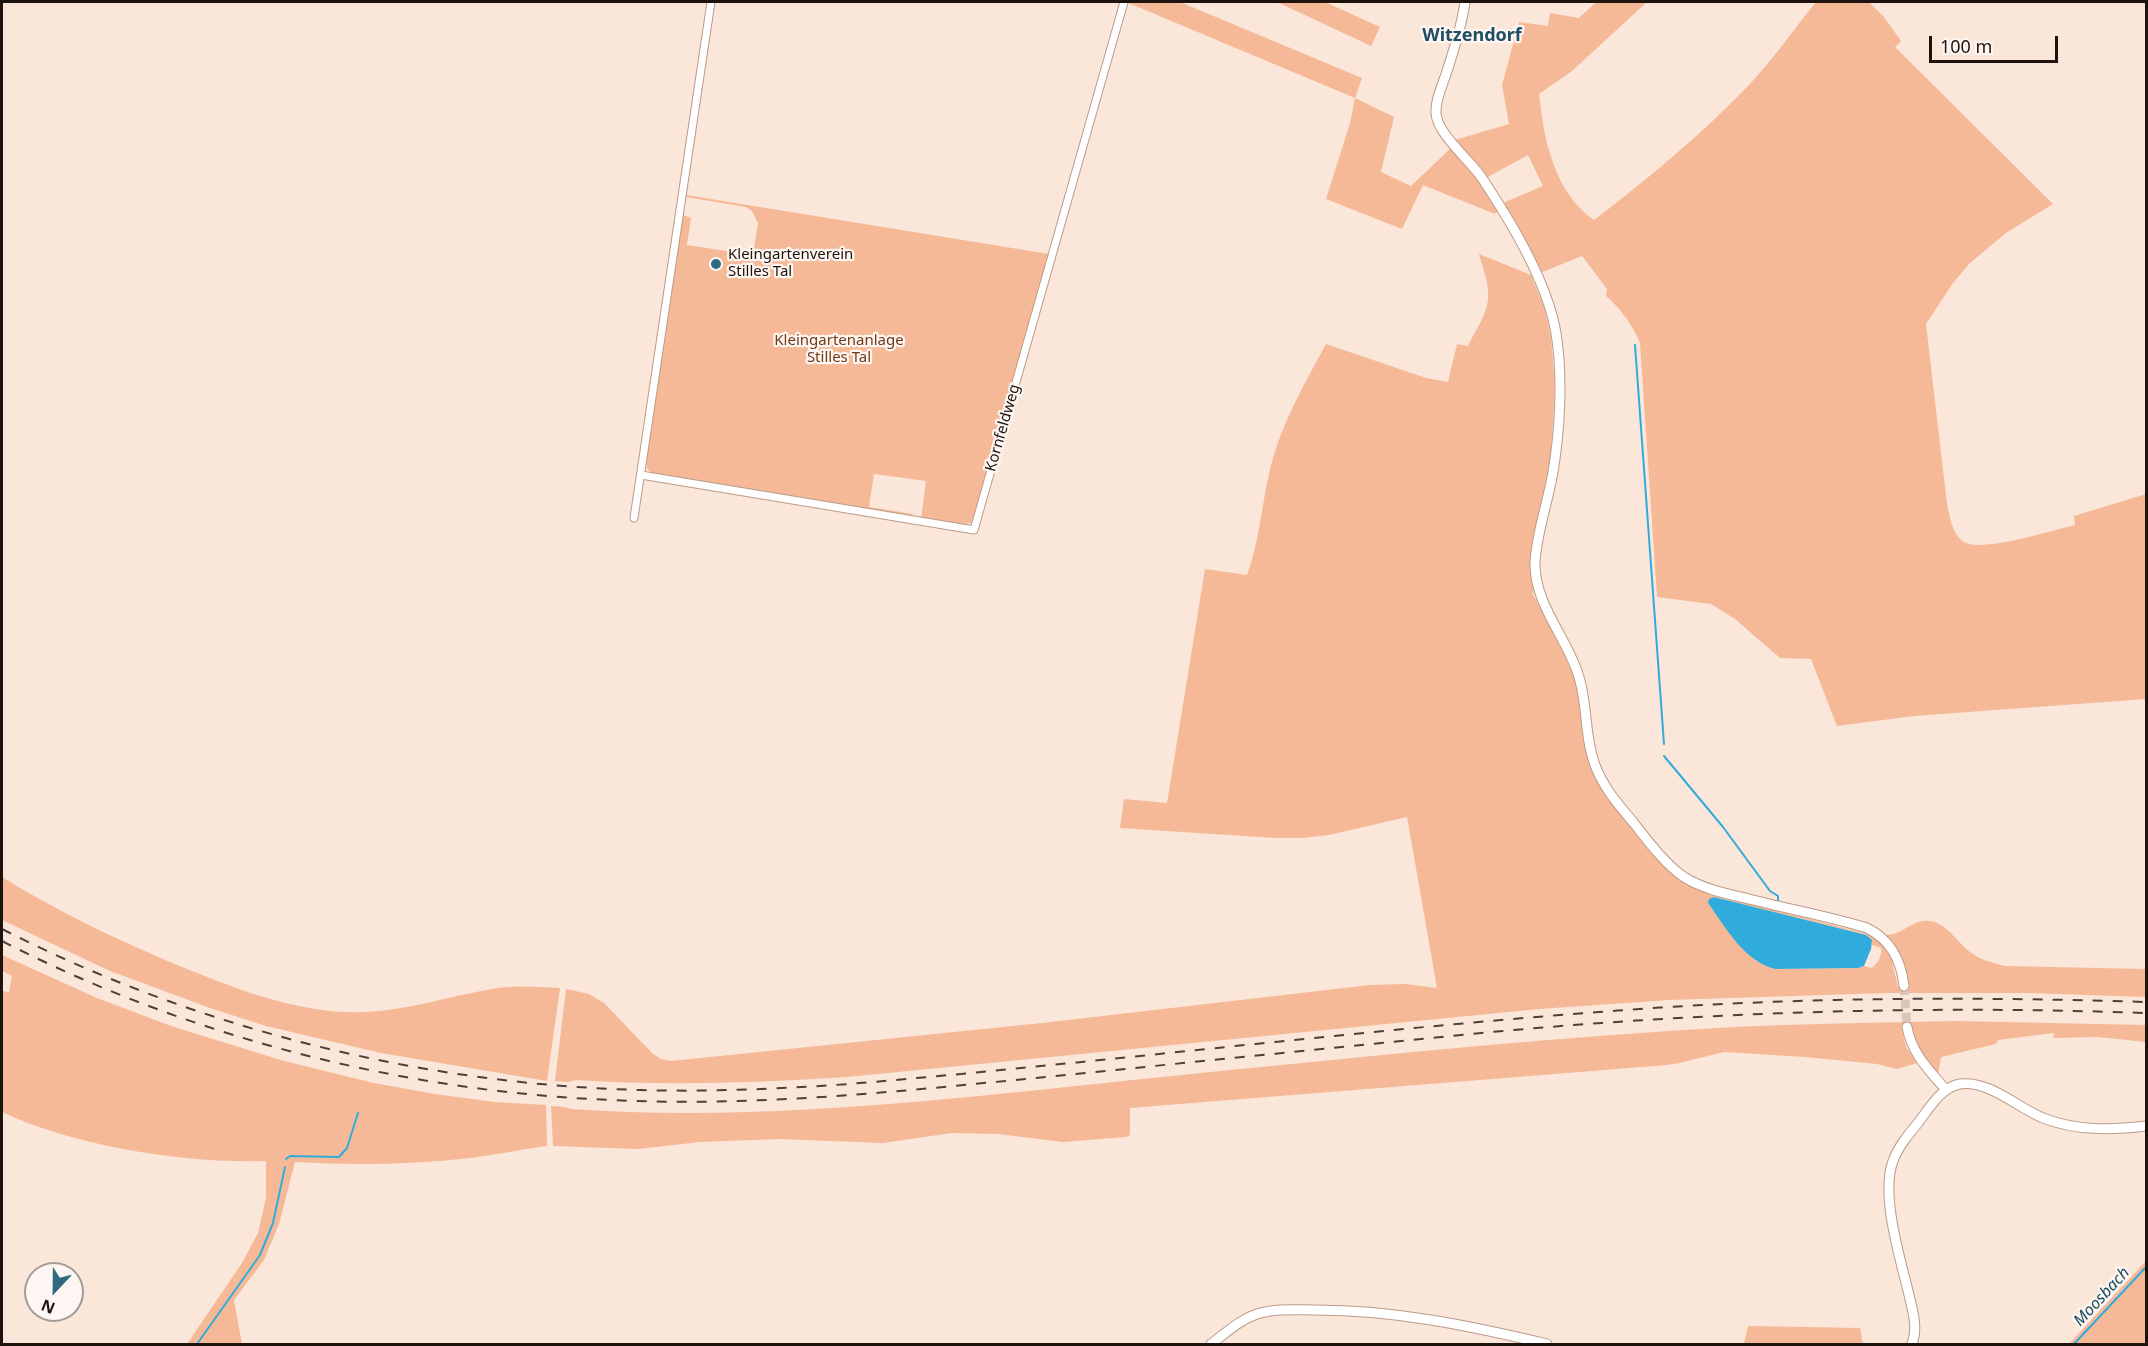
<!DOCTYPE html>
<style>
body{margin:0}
#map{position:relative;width:2148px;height:1346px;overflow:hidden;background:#fbe6da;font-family:"Noto Sans",sans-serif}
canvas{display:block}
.frame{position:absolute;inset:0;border:3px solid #1f130d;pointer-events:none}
.north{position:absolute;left:24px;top:1262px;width:60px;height:60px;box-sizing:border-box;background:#fdf6f2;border:2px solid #a49b96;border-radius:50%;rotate:202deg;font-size:16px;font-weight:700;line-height:24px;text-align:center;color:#1f130d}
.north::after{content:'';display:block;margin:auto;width:21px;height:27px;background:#306982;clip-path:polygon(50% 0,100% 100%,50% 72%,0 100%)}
.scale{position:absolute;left:1929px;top:36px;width:129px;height:27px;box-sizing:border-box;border:3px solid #1f130d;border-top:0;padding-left:8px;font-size:18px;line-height:21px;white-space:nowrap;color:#1f130d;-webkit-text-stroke:4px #fdf6f2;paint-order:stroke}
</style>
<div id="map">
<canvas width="2148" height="1346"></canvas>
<div class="frame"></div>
<div class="north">N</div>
<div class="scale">100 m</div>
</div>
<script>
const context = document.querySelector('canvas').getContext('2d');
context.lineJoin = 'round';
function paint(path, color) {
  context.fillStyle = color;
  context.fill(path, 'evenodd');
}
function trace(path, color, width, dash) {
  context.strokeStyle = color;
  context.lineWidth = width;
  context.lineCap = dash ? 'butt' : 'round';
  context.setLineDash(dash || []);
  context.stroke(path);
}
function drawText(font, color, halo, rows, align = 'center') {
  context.font = font + ' "Noto Sans",sans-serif';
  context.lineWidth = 4.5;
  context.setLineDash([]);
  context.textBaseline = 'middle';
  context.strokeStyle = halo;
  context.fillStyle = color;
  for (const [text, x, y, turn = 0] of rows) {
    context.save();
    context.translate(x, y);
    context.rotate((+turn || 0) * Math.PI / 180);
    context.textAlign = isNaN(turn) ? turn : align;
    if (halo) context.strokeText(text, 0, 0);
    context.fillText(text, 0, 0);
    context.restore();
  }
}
paint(new Path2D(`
 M1126,2H1180L1362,78L1355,98L1394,117L1381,172L1411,186L1452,147L1478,178L1498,211L1495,214L1423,185L1402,229L1326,199L1350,123L1355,98Z
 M1277,2H1325L1380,27L1371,46Z
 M1596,2H1647L1572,71L1539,94C1544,140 1554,192 1594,220C1649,178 1702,134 1750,84C1774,58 1794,29 1816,2H1869L1884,17L1901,41L1895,47L2053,204L2006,233L1970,263L1953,283L1926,324L1947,504C1950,517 1952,534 1964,542C1981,553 2053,530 2075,525L2074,516L2146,494V699L1914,716L1837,726L1811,659L1780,658L1735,619L1711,604L1657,597L1640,343C1633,325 1620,308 1606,296L1607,289L1582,256L1540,273L1504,206L1505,202L1543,186L1528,155L1486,178L1455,140L1509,124L1502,85L1519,22L1548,26L1550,13L1579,18Z
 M686,195L1049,254L974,518L971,523L959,525L921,519L926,481L874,474L869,507L913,514L910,517L656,475C649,472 646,469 646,461L683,215L691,218L687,245L753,255L758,223L752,211L746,207L686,197Z
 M1479,254L1531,275L1545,310L1551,338L1555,384L1551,453L1533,594L1566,655L1575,677L1586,751L1598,782L1632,829L1666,869L1686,885L1709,893L1874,936L1881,941L1894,960L1892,962L1898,987L1908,986C1907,964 1900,951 1885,935C1902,936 1912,919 1929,921C1947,923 1957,942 1970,952C1981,960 1993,963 2005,966L2146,969V997L2028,993H1887L1669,1000L1539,1009L847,1077C757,1083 666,1086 576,1080L568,1082L555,1081L566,989L589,994L604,1003L653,1054L661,1059L671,1061L1042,1023L1370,985L1405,984L1437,988L1407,817L1329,835L1302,838H1275L1120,828L1124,799L1167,803L1205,569L1247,575C1261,538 1262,496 1273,458C1285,417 1306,381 1326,344L1426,378L1448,382L1457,344L1468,346C1476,329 1490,311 1488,292C1488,280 1482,266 1479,254ZM1714,897L1866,935L1872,940V945L1881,948C1883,955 1877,965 1871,968L1864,966L1858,968L1775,969C1746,962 1725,926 1708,903Z
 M2,877C58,912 116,939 177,965C237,989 300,1015 366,1012C409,1010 450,996 492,989C515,985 537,987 560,988L547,1081L381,1053L266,1026L210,1008L110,971L2,920Z
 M2,955L97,998L171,1026L284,1061L374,1083L435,1094L495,1102L546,1105L547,1146C518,1150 490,1156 461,1159C406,1165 350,1165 295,1162L279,1224L264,1260L234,1300L242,1344H187L242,1263L258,1233L266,1198V1161C186,1164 74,1146 2,1112V991L9,992L12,976L2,971Z
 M1955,1021L2146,1025V1042L2098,1037L2053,1038L2054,1033L1998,1040L1996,1044L1941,1057L1938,1074L1918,1049L1912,1029L1902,1031L1906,1047L1917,1063L1897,1069L1877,1064L1805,1057L1724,1052L1679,1063L1667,1065L1130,1108V1135L1126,1137L1063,1142L998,1134L952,1133L883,1143L779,1139L700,1142L638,1149L553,1146L551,1106L564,1107L571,1109C768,1123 965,1097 1162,1077C1331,1060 1500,1042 1669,1031C1764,1024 1860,1023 1955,1021Z
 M2146,1261V1344H2082L2080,1343L2069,1344Z
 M1748,1326L1860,1328L1863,1344H1744Z`), '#f6b997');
paint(new Path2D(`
 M1714,897L1866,935L1872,940L1871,949L1864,966L1858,968L1775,969C1744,961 1726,928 1708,903L1709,899Z`), '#30acdc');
trace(new Path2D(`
 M1635,345L1664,744
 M1664,756L1723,827L1770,891L1778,896V904
 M286,1159L290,1156L339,1157L347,1148L358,1113
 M197,1344L260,1255L273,1223L285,1167
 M2074,1344L2146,1267`), '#30acdc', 2);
trace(new Path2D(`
 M1904,986L1907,1027`), '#dac6bb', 9, [9, 4.5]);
const street = new Path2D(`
 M641,475L974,530L1124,2
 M634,518L711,2`);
const secondary = new Path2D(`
 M1465,2C1462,25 1455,46 1448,68C1444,82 1435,99 1436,113C1437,134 1470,160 1482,178C1511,222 1547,281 1556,333C1563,376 1560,430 1553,472C1548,502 1537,531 1535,562C1534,604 1566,636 1578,674C1588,703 1584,736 1595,765C1603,787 1618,804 1633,822C1648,841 1664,863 1684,877C1703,889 1727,894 1749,899C1788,909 1828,916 1867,928C1891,940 1901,960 1904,986
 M1907,1027C1912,1054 1929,1070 1946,1090
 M1211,1344C1226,1333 1239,1320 1257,1314C1276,1308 1297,1310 1316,1310C1395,1310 1471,1326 1547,1344
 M1912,1344C1918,1328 1913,1312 1909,1295C1901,1261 1880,1195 1893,1161C1898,1147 1908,1135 1918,1123C1928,1110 1941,1087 1960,1084C1989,1080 2018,1108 2043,1118C2076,1131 2112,1130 2146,1126`);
trace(street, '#bb9b89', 9);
trace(secondary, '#bb9b89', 11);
trace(street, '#fff', 7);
trace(secondary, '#fff', 9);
trace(new Path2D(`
 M2,929C198,1029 419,1084 640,1090C710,1092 779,1089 849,1084C1122,1061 1395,1025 1669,1007C1828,997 1987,997 2146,1002
 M2,941C189,1037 400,1091 610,1100C752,1107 894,1092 1035,1078C1184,1063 1332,1048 1481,1033C1702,1012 1924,1005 2146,1013`), '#4e4039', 2, [10, 10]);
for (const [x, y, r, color] of [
 [716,264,6,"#306982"]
]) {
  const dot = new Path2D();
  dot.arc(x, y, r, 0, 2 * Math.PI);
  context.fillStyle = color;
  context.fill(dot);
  trace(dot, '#fdf6f2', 2);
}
drawText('15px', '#1f130d', '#fdf6f2', [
 ["Kleingartenverein",728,255],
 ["Stilles Tal",728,272]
], 'left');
drawText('15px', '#713914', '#fdf6f2', [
 ["Kleingartenanlage",839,341],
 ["Stilles Tal",839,358]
]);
drawText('15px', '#1f130d', '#fdf6f2', [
 ["Kornfeldweg",1003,428,-74]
]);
drawText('italic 16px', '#1a4b5f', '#fdf6f2', [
 ["Moosbach",2102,1297,-47]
]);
drawText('bold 18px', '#1f4d61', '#fdf6f2', [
 ["Witzendorf",1472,36]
]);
</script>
